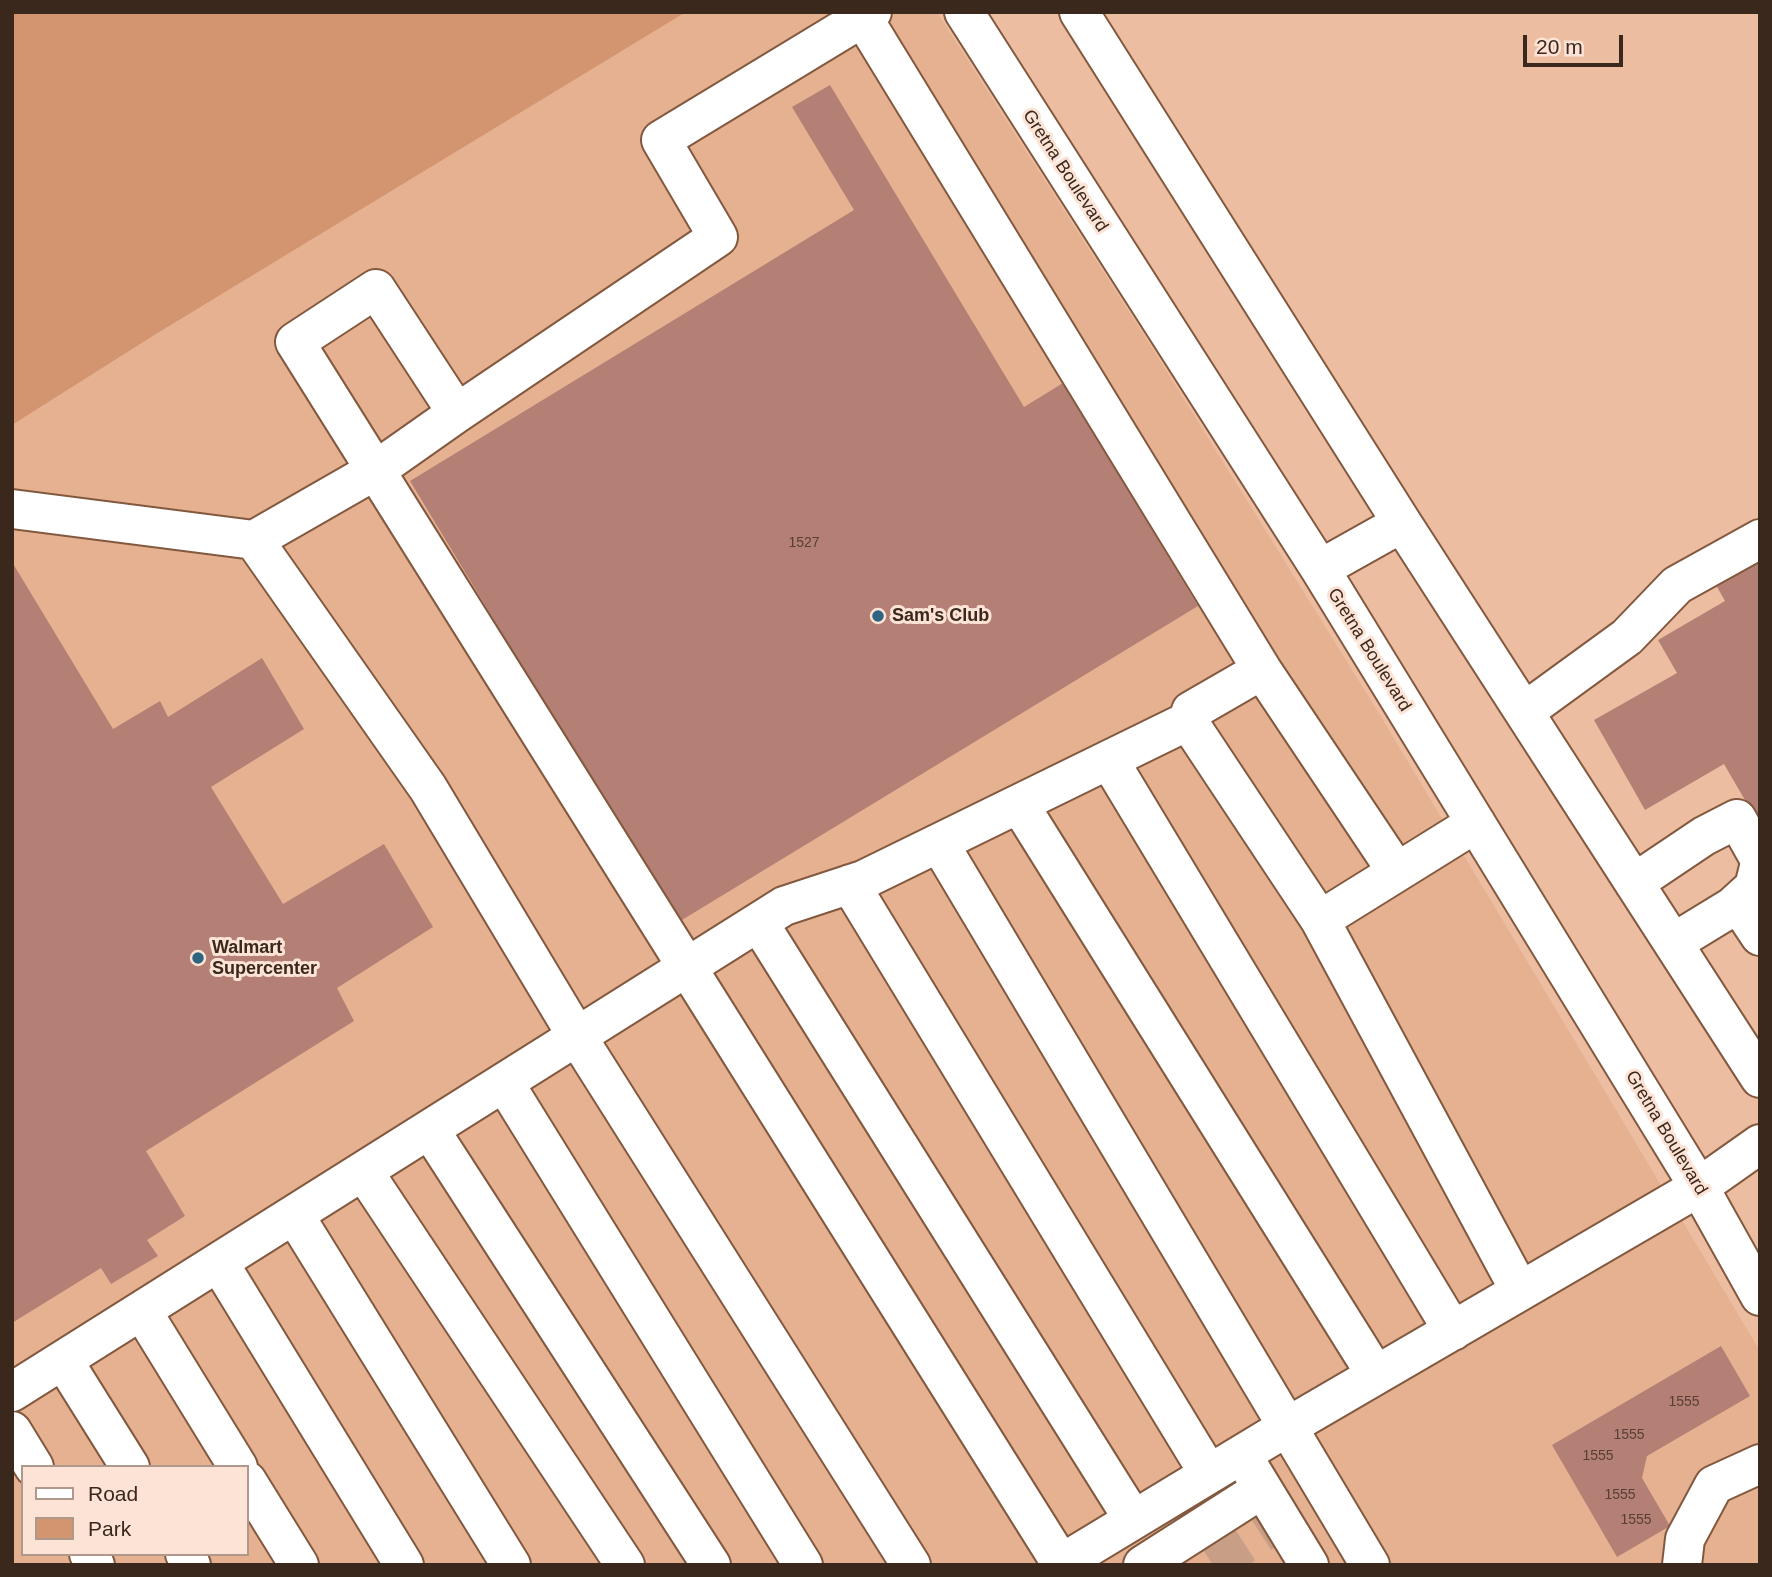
<!DOCTYPE html>
<style>
body{margin:0}
#map{position:relative;width:1772px;height:1577px;overflow:hidden;background:#ecbda0;font-family:Arial,sans-serif}
canvas{display:block}
.frame{position:absolute;inset:0;border:14px solid #3a281d;pointer-events:none}
.legend{position:absolute;left:21px;top:1465px;width:228px;height:91px;box-sizing:border-box;background:#fce3d5;border:2px solid #ae988b;margin:0;padding:9px 12px;list-style:none;font-size:21px;color:#3a281d}
.legend li{display:flex;align-items:center;gap:14px;height:35px}
.legend b{width:35px;border:2px solid #ae988b}
.scale{position:absolute;left:1523px;top:35px;width:100px;height:32px;box-sizing:border-box;border:4px solid #3a281d;border-top:0;padding-left:9px;font-size:21px;line-height:24px;white-space:nowrap;color:#3a281d;-webkit-text-stroke:5px #fce3d5;paint-order:stroke}
</style>
<div id="map">
<canvas width="1772" height="1577"></canvas>
<div class="frame"></div>
<ul class="legend">
<li><b style="height:9px;background:#fff"></b>Road</li>
<li><b style="height:19px;background:#d29570"></b>Park</li>
</ul>
<div class="scale">20 m</div>
</div>
<script>
const context = document.querySelector('canvas').getContext('2d');
context.lineJoin = 'round';
function paint(path, color) {
  context.fillStyle = color;
  context.fill(path, 'evenodd');
}
function trace(path, color, width, dash) {
  context.strokeStyle = color;
  context.lineWidth = width;
  context.lineCap = dash ? 'butt' : 'round';
  context.setLineDash(dash || []);
  context.stroke(path);
}
function drawText(font, color, halo, rows, align = 'center') {
  context.font = font + ' Arial,sans-serif';
  context.lineWidth = 6;
  context.setLineDash([]);
  context.textBaseline = 'middle';
  context.strokeStyle = halo;
  context.fillStyle = color;
  for (const [text, x, y, turn = 0] of rows) {
    context.save();
    context.translate(x, y);
    context.rotate((+turn || 0) * Math.PI / 180);
    context.textAlign = isNaN(turn) ? turn : align;
    if (halo) context.strokeText(text, 0, 0);
    context.fillText(text, 0, 0);
    context.restore();
  }
}
paint(new Path2D(`
 M686,12H937L1156,354L1380,715L1760,1351V1565H12V425L156,334ZM23,1467H247V1554H23Z`), '#e6b191');
paint(new Path2D(`
 M12,12H686L156,334L12,425Z`), '#d29570');
paint(new Path2D(`
 M830,85L1024,407L1063,383L1198,606L677,923L410,481L854,210L792,107Z
 M1760,560V826L1724,764L1645,810L1594,720L1677,673L1658,640L1725,601L1716,585Z
 M12,562L113,729L160,701L168,717L262,658L304,729L211,787L283,904L384,844L433,927L337,988L354,1021L146,1151L185,1216L147,1240L158,1256L111,1284L101,1268L12,1323Z
 M1721,1346L1750,1396L1647,1456L1642,1478L1670,1526L1617,1557L1552,1445Z`), '#b48075');
trace(new Path2D(`
 M1213,1565L1272,1527`), '#c89f86', 38, [38, 19]);
const minor = new Path2D(`
 M872,12L661,140L718,237L457,413L376,289L295,342L1062,1565
 M964,12L1320,569L1699,1187L1760,1296
 M1079,12L1402,523L1760,1078
 M863,18L1262,670
 M12,509L254,540L428,788L578,1038L911,1565
 M254,540L376,470L457,413
 M1320,569L1402,523
 M1524,712L1627,637L1677,585L1760,539
 M1109,760L1453,1331
 M1019,804L1376,1375
 M939,843L1370,1565
 M1397,872L1262,670L1191,711L1188,721L1320,920L1476,823
 M1634,883L1704,836L1737,819L1760,860
 M850,884L1209,1474
 M1732,907L1746,915L1760,936
 M1320,920L1520,1291
 M759,923L1133,1519
 M1673,943L1732,907L1754,887L1760,863
 M505,1084L803,1565
 M430,1130L711,1565
 M364,1172L625,1565
 M295,1216L511,1565
 M219,1263L404,1565
 M142,1311L238,1467
 M63,1360L130,1467
 M12,1392L784,906L863,880L1188,721
 M12,1431L34,1467
 M1250,1468L1309,1565
 M247,1481L299,1565
 M89,1554L95,1565
 M185,1554L191,1565
 M1059,1565L1287,1427L1699,1187L1760,1144
 M1143,1565L1262,1489
 M1682,1565L1685,1539L1714,1485L1760,1464`);
trace(minor, '#82593f', 42);
trace(minor, '#fff', 38);
for (const [x, y, r, color] of [
 [878,616,7,"#2e6580"],
 [198,958,7,"#2e6580"]
]) {
  const dot = new Path2D();
  dot.arc(x, y, r, 0, 2 * Math.PI);
  context.fillStyle = color;
  context.fill(dot);
  trace(dot, '#fce3d5', 2.5);
}
drawText('14px', '#583e33', null, [
 ["1527",804,543],
 ["1555",1684,1402],
 ["1555",1629,1435],
 ["1555",1598,1456],
 ["1555",1620,1495],
 ["1555",1636,1520]
]);
drawText('18px', '#3a281d', '#fce3d5', [
 ["Gretna Boulevard",1065,171,57],
 ["Gretna Boulevard",1369,650,58],
 ["Gretna Boulevard",1666,1133,59]
]);
drawText('bold 18px', '#3a281d', '#fce3d5', [
 ["Sam's Club",892,616],
 ["Walmart",212,948],
 ["Supercenter",212,969]
], 'left');
</script>
